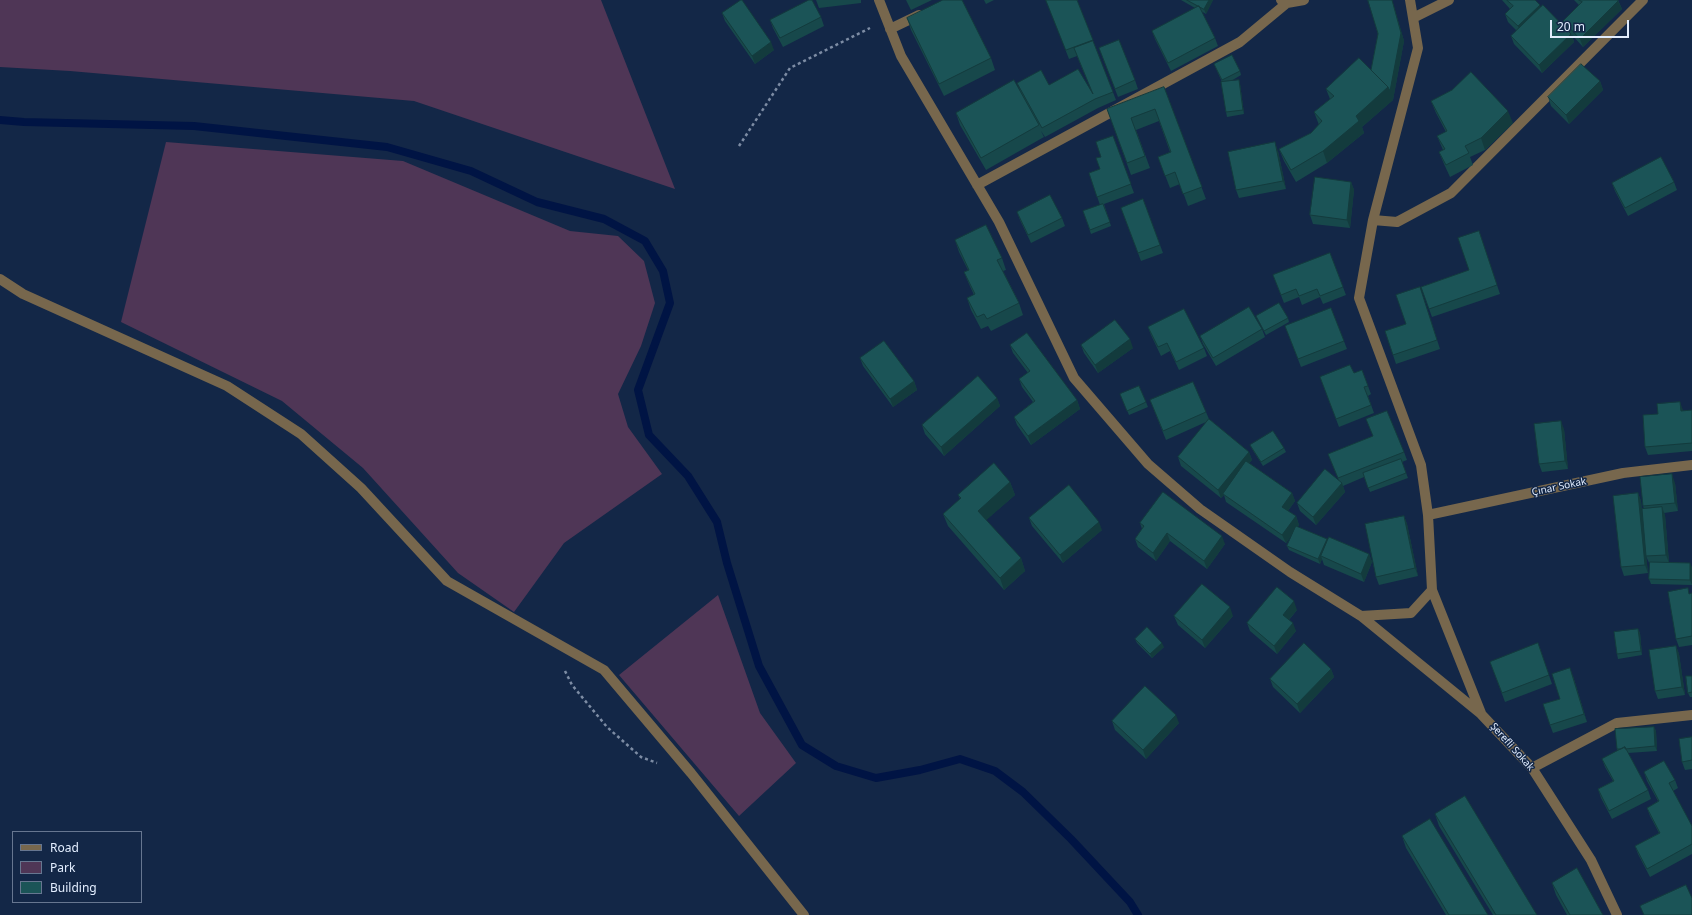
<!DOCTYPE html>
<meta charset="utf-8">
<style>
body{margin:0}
#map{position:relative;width:1692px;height:915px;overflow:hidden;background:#132747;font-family:"Noto Sans",sans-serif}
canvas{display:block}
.legend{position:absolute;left:12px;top:831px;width:130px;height:72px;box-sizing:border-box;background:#132747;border:1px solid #667690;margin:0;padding:5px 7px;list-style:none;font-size:12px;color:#e2edfe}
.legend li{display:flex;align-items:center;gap:8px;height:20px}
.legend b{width:20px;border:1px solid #667690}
.scale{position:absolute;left:1550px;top:20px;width:79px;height:18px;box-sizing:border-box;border:2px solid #e2edfe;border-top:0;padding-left:5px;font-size:12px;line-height:14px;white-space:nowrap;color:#e2edfe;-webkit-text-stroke:3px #132747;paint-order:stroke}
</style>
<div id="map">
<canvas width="1692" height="915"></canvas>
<ul class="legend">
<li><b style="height:5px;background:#77674d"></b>Road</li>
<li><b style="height:11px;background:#4f3656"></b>Park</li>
<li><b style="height:11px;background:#1b5457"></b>Building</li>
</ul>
<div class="scale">20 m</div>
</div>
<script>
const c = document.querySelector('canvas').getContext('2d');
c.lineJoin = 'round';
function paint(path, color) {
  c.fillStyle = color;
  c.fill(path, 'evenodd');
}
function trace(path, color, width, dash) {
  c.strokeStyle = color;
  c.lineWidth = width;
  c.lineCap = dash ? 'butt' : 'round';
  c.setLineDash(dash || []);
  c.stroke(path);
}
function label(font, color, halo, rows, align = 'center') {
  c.font = font + ' "Noto Sans",sans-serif';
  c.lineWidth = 3;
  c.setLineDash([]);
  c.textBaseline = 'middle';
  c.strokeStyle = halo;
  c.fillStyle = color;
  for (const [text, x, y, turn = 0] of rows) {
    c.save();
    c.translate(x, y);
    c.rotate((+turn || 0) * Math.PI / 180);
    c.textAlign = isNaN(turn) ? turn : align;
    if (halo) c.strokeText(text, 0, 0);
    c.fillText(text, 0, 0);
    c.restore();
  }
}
paint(new Path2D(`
 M0,0H601L675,189L414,101L70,71L0,67Z
 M166,142L403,161L570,231L618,236L644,261L655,303L641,346L618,394L628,427L662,474L564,543L514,612L458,573L363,468L282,401L121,322Z
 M718,595L760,713L796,763L739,816L619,675Z`), '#4f3656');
trace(new Path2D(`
 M0,120L24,122L194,126L387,147L471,171L537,202L604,219L645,241L663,271L670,303L638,390L649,435L688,476L717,522L727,563L759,666L802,745L836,766L876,778L920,770L960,759L995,771L1023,792L1071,839L1130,902L1138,915`), '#001444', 8);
trace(new Path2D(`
 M739,146L790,68L870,28
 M565,671L572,685L607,727L641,757L657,763`), '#7d8ca4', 2.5, [3, 3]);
trace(new Path2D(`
 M879,0L901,56L999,222L1074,378L1148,464L1200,509L1290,572L1361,616L1481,714L1532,768L1591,860L1617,915
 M1281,0L1287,3L1304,0
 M1413,18L1449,0
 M890,29L919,15
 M977,185L1240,42L1287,3
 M1373,220L1397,222L1451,193L1643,0
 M0,279L23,294L227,386L301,434L361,488L447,581L604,670L691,773L804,915
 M1428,515L1623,473L1692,465
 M1432,590L1481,713
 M1361,616L1411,613L1432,590L1428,515L1421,465L1359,298L1373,220L1418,48L1410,0
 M1532,768L1617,723L1692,715`), '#77674d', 10);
paint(new Path2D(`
 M816,0H861V3L819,8Z
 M906,0H932L911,10Z
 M984,0H994L986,4Z
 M1046,0H1077L1116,100L1098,108L1045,137L1041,131L1044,137L986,170L960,125L956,113L1020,90L1017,83L1049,85L1092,92L1077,56L1069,59Z
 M1181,0H1213L1206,14L1201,11L1215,38L1218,46L1171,71L1155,39L1152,31L1195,8Z
 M1369,0H1392L1404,41L1393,100L1362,127L1364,133L1327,163L1296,182L1284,161L1279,149L1311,133L1319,125L1314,112L1330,99L1326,89L1371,70L1378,34Z
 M1502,0H1535L1541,8L1565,28L1563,21L1579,5L1574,0H1618L1622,9L1583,47L1572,35L1574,42L1542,73L1514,44L1511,36L1517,31L1508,22L1505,14L1510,9Z
 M722,13L774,50L755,64L725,21Z
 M821,17L824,26L783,47L773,28L770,20Z
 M907,18L991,58L995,70L944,96L911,30Z
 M1102,56L1135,80L1138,89L1118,97Z
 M1214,64L1240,71L1241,75L1231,81L1240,84L1244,114L1227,117L1226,112L1222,82Z
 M1600,81L1603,90L1569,124L1551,106L1548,97Z
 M1164,87L1206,199L1188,206L1180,184L1170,188L1158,157L1170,152L1159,121L1136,130L1150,168L1131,175L1107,109Z
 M1431,101L1513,123L1485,150L1470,157L1473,165L1450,177L1444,164L1439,152L1443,150L1437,136L1446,132L1436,113Z
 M1113,136L1134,193L1104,204L1111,226L1091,234L1083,211L1100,205L1089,173L1100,169L1101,157Z
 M1278,151L1286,189L1239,198L1236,190Z
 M1351,182L1354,190L1350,228L1313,224L1310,215Z
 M1674,182L1677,190L1628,216L1615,191L1612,183Z
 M1143,199L1163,253L1141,261L1121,208Z
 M1017,212L1062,218L1065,226L1031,243L1020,220Z
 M1479,231L1500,294L1432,317L1421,287L1469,270Z
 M955,240L1002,258L1006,270L1003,271L1019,303L1023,315L991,331L988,326L981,329L971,310L967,298L974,295L969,284L964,272L968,270L959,252Z
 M1330,253L1346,295L1323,304L1320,297L1302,305L1299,297L1284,303L1273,275Z
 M1420,287L1440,349L1396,364L1385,331L1406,324Z
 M1331,308L1347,349L1301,367L1285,326Z
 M1256,316L1288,318L1289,322L1266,335L1258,320Z
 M1148,327L1204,348L1207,356L1179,370L1170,351L1161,356L1151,335Z
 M1262,329L1265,337L1216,366L1203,344L1200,336Z
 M1010,345L1077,400L1080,409L1031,445L1017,425L1014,417L1033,402L1022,387L1019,379L1028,373L1013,353Z
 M1081,345L1133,348L1098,373L1084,353Z
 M860,358L914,381L917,390L893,407L863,366Z
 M1362,370L1371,394L1368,396L1374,413L1339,427L1320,377L1354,373Z
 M1120,394L1146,402L1148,407L1129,415Z
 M997,398L1000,406L944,456L925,434L922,425Z
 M1150,400L1206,412L1209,419L1249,452L1252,460L1249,463L1292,493L1295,501L1288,511L1296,516L1299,525L1297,527L1327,539L1328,541L1369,554L1372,562L1364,582L1324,565L1322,559L1320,564L1289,550L1287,546L1293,533L1286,543L1226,502L1224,495L1221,498L1181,466L1178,457L1206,422L1166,440Z
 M1692,410V451L1648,455L1645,447L1658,414Z
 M1366,419L1404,452L1407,460L1402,462L1408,478L1370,492L1364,477L1343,486L1345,492L1316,525L1300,511L1297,503L1339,481L1328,454L1373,436Z
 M1564,429L1568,469L1542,472L1539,464Z
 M1250,445L1284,448L1286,452L1263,466L1252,449Z
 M1010,482L1015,495L986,520L1021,558L1025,571L1004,590L948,526L943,514L960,499L958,495Z
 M1675,483L1678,511L1664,513L1665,515L1669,562L1692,567V585L1651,584L1649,579L1650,565L1646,556L1648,573L1624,576L1621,567L1638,493L1641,501L1646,555L1644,509L1643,506Z
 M1404,516L1407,524L1418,576L1379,585L1376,577Z
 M1029,518L1102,530L1063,563L1032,526Z
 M1140,523L1225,544L1207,569L1170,541L1156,561L1138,547L1135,539L1142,529Z
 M1692,593V645L1679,647L1676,639L1690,594Z
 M1297,610L1289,620L1296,631L1277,654L1250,631L1247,623Z
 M1174,616H1233L1205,648L1178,625Z
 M1638,629L1640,633L1642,655L1618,659L1617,654Z
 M1135,639L1164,647L1152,658L1137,643Z
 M1538,643L1552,684L1505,702L1490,662Z
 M1676,646L1679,654L1685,695L1658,699L1655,691Z
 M1331,669L1334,677L1300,713L1273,687L1270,679Z
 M1573,676L1587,722L1553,733L1550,725L1560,699Z
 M1692,676V697H1690L1688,693Z
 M1112,721L1179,723L1146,759L1115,730Z
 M1654,727L1656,731L1657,751L1628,753L1648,790L1651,799L1612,819L1601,798L1598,789L1613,781L1605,767L1602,759L1617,751V749Z
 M1692,737V769L1685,770L1682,762Z
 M1644,772L1675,780L1678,788L1673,791L1692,826V854L1650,877L1638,854L1635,846L1659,833L1650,816L1647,808L1658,801L1647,781Z
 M1435,814L1537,915H1493L1439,826Z
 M1402,836L1488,915H1446L1406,848Z
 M1552,883L1603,915H1567L1556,895Z`), '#17484b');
paint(new Path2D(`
 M1209,0H1213L1206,14L1204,9Z
 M1392,0L1404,41L1393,100L1362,127L1364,133L1327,163L1323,151L1356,116L1388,87Z
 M1618,1L1622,9L1583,47L1580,39Z
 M1540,5L1543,13L1521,35L1518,26Z
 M1571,34L1574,42L1542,73L1539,65Z
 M771,42L774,50L755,64L752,56Z
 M1239,80L1240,84L1244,114L1243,110Z
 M1600,81L1603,90L1569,124L1566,115Z
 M1508,111L1513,123L1485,150L1481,138Z
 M1275,142L1278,151L1286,189L1283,181Z
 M1351,182L1354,190L1350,228L1347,220Z
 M1130,339L1133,348L1098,373L1095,365Z
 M914,381L917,390L893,407L890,399Z
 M997,398L1000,406L944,456L941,447Z
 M1077,400L1080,409L1031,445L1028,436Z
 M1680,402L1683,410L1684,419L1681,411Z
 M1561,421L1564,429L1568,469L1565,461Z
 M1249,452L1252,460L1224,494H1223L1224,495L1221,498L1218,490Z
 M1672,474L1675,483L1678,511L1675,503Z
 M1010,482L1015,495L983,523L978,511Z
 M1342,483L1345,492L1316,525L1313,517Z
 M1292,493L1295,501L1285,515L1282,507Z
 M1638,493L1641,501L1648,573L1645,565Z
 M1662,507L1665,515L1669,563L1666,555Z
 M1296,516L1299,525L1286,543L1282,535Z
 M1404,516L1407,524L1418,576L1415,568Z
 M1099,522L1102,530L1063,563L1060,555Z
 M1167,533L1170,541L1156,561L1153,553Z
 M1222,536L1225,544L1207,569L1204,561Z
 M1327,539L1328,543L1321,556L1322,559L1320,564L1318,559Z
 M1369,554L1372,562L1364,582L1361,574Z
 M1021,558L1025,571L1004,590L1000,578Z
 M1690,563L1692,567V585L1690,580Z
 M1294,601L1297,610L1286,623L1283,615Z
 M1230,607L1233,616L1205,648L1202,640Z
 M1293,623L1296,631L1277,654L1274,646Z
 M1638,629L1640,633L1642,655L1641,651Z
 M1162,643L1164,647L1152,658L1150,654Z
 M1676,646L1679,654L1685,695L1682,687Z
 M1570,668L1573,676L1587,722L1584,714Z
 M1331,669L1334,677L1300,713L1297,704Z
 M1176,715L1179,723L1146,759L1143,750Z
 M1654,727L1656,731L1657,751L1655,746Z`), '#133b3d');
const building = new Path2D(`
 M741,0H742L771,42L752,56L722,13Z
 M809,0H812L821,17L780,38L770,20Z
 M943,0H962L991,58L939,84L907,18Z
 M1046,0H1077L1093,40L1066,50Z
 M1187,0H1209L1204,9Z
 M1368,0H1392L1401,33L1390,91L1388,87L1371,70L1378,34Z
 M1507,0H1535L1540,5L1518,26L1505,14L1513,6Z
 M1579,0H1618V1L1580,39L1563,21L1582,2Z
 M1543,5L1571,34L1539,65L1511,36Z
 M1199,6L1215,38L1168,63L1152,31Z
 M1119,40L1135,80L1115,89L1099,48Z
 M1093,41L1113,92L1095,99L1042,128L1017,83L1041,70L1049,85L1078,69L1093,94L1074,48Z
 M1232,55L1240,71L1222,80L1214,64Z
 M1359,58L1388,87L1356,116L1359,121L1323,151L1291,170L1279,149L1311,133L1322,121L1314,112L1334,96L1326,89Z
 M1581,64L1600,81L1566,115L1548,97Z
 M1471,72L1508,111L1481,138L1465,146L1469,153L1446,165L1439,152L1445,149L1437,136L1447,131L1431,101L1452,90Z
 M1014,80L1039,125L981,158L956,113Z
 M1239,80L1243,110L1226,112L1221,82Z
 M1164,87L1202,187L1183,194L1175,172L1165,176L1158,157L1171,152L1155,109L1131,118L1145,156L1127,163L1107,109Z
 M1113,136L1131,184L1097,197L1089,173L1100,169L1096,158L1101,157L1096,142Z
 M1275,142L1283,181L1236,190L1228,152Z
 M1661,157L1674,182L1625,208L1612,183Z
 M1315,177L1351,182L1347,220L1310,215Z
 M1050,195L1062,218L1028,235L1017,212Z
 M1143,199L1160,245L1138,253L1121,208Z
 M1103,204L1110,222L1090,230L1083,211Z
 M986,225L1002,258L997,260L1019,303L987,319L984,314L977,317L967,298L975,294L964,272L969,270L955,240Z
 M1479,231L1497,285L1429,309L1421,287L1469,270L1458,238Z
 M1330,253L1343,287L1320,296L1317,289L1299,296L1296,289L1281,295L1273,275Z
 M1420,287L1437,340L1393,355L1385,331L1406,324L1396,295Z
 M1279,303L1288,318L1264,331L1256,316Z
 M1249,307L1262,329L1213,358L1200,336Z
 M1331,308L1344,341L1298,359L1285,326Z
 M1184,309L1204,348L1176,362L1167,343L1158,347L1148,327Z
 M1115,320L1130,339L1095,365L1081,345Z
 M1027,333L1077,400L1028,436L1014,417L1035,401L1019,379L1030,371L1010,345Z
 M884,341L914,381L890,399L860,358Z
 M1350,365L1354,373L1362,370L1368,386L1364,387L1371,405L1336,419L1320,377Z
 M978,376L997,398L941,447L922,425Z
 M1193,382L1206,412L1163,431L1150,400Z
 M1139,386L1146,402L1127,411L1120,394Z
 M1680,402L1681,411L1692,410V443L1645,447L1643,415L1658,414L1657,404Z
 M1387,411L1404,452L1338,478L1328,454L1373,436L1366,419Z
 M1209,419L1249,452L1218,490L1178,457Z
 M1561,421L1565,461L1539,464L1534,424Z
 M1273,431L1284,448L1261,462L1250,445Z
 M1401,459L1406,473L1368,488L1363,473Z
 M1246,461L1292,493L1282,507L1296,516L1282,535L1223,494Z
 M994,463L1010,482L978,511L1021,558L1000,578L943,514L961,498L958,495Z
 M1325,469L1342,483L1313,517L1297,503Z
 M1672,474L1675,503L1643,506L1640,477Z
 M1069,485L1099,522L1060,555L1029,518Z
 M1163,492L1222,536L1204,561L1167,533L1153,553L1135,539L1144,526L1140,523Z
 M1638,493L1645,565L1621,567L1613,496Z
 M1662,507L1666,555L1646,556L1642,509Z
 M1404,516L1415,568L1376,577L1365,524Z
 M1296,526L1327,539L1318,559L1287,546Z
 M1329,537L1369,554L1361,574L1321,556Z
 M1650,562L1690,563V580L1649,579Z
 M1202,584L1230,607L1202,640L1174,616Z
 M1277,587L1294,601L1283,615L1293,623L1274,646L1247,623Z
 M1688,588L1689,594L1692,593V636L1676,639L1668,592Z
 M1147,627L1162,643L1150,654L1135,639Z
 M1638,629L1641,651L1617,654L1614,632Z
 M1304,643L1331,669L1297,704L1270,679Z
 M1538,643L1549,675L1502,693L1490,662Z
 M1676,646L1682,687L1655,691L1649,650Z
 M1570,668L1584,714L1550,725L1543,704L1560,699L1552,674Z
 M1686,676H1692V692L1688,693Z
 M1145,686L1176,715L1143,750L1112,721Z
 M1654,727L1655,746L1625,749V747L1621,749H1617L1615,729Z
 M1692,737V760L1682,762L1679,739Z
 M1625,747L1648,790L1609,811L1598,789L1614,781L1602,759Z
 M1664,761L1675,780L1669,783L1692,826V844L1647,869L1635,846L1660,833L1647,808L1659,801L1644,772Z
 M1465,796L1537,915H1496L1435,814Z
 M1430,819L1488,915H1449L1402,836Z
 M1577,868L1603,915H1570L1552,883Z
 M1686,885L1692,898V915H1644L1640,906Z`);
paint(building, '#1b5457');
trace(building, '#133b3d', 1);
label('10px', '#e2edfe', '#132747', [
 ["Çınar Sokak",1559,487,-12],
 ["Şerefli Sokak",1512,747,48]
]);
</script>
